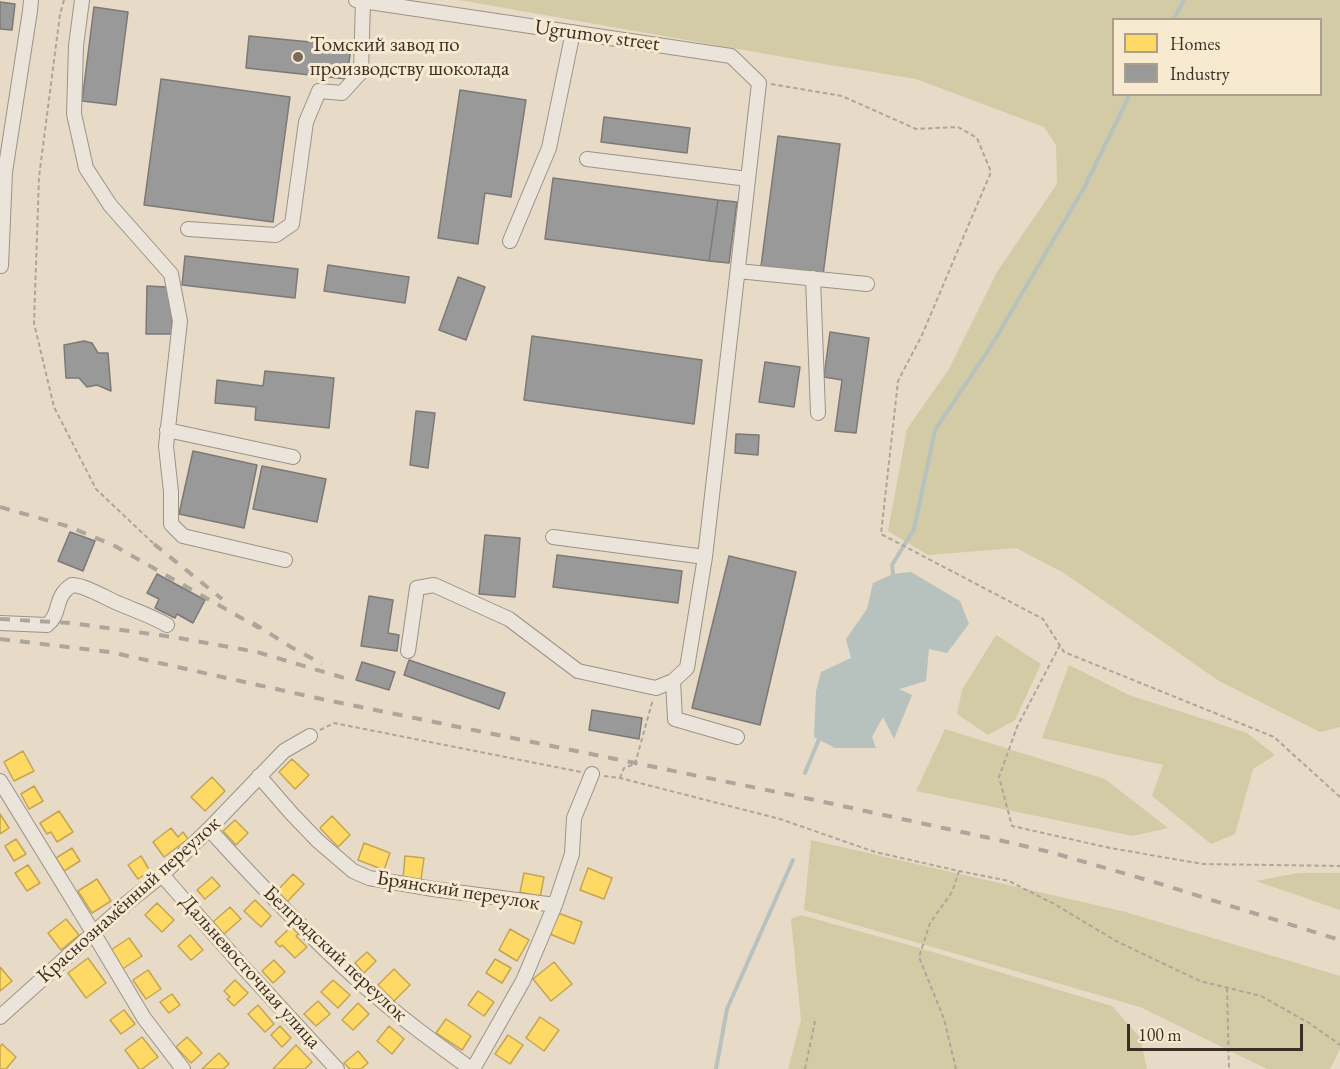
<!DOCTYPE html>
<meta charset="utf-8">
<style>
body{margin:0}
#map{position:relative;width:1340px;height:1069px;overflow:hidden;background:#e7dac6;font-family:"EB Garamond",serif}
canvas{display:block}
.legend{position:absolute;left:1112px;top:18px;width:210px;height:78px;box-sizing:border-box;background:#f8e9d1;border:2px solid #ac9f8c;margin:0;padding:8px 10px;list-style:none;font-size:18px;color:#392f25}
.legend li{display:flex;align-items:center;gap:12px;height:30px}
.legend b{width:30px;border:2px solid #ac9f8c}
.scale{position:absolute;left:1127px;top:1024px;width:176px;height:27px;box-sizing:border-box;border:3px solid #392f25;border-top:0;padding-left:8px;font-size:18px;line-height:21px;white-space:nowrap;color:#392f25;-webkit-text-stroke:4px #f8e9d1;paint-order:stroke}
</style>
<div id="map">
<canvas width="1340" height="1069"></canvas>
<ul class="legend">
<li><b style="height:16px;background:#ffd966"></b>Homes</li>
<li><b style="height:16px;background:#999"></b>Industry</li>
</ul>
<div class="scale">100 m</div>
</div>
<script>
const c = document.querySelector('canvas').getContext('2d');
c.lineJoin = 'round';
function paint(path, color) {
  c.fillStyle = color;
  c.fill(path, 'evenodd');
}
function trace(path, color, width, dash) {
  c.strokeStyle = color;
  c.lineWidth = width;
  c.lineCap = dash ? 'butt' : 'round';
  c.setLineDash(dash || []);
  c.stroke(path);
}
function label(font, color, halo, rows, align = 'center') {
  c.font = font + ' "EB Garamond",serif';
  c.lineWidth = 6;
  c.setLineDash([]);
  c.textBaseline = 'middle';
  c.strokeStyle = halo;
  c.fillStyle = color;
  for (const [text, x, y, turn = 0] of rows) {
    c.save();
    c.translate(x, y);
    c.rotate((+turn || 0) * Math.PI / 180);
    c.textAlign = isNaN(turn) ? turn : align;
    if (halo) c.strokeText(text, 0, 0);
    c.fillText(text, 0, 0);
    c.restore();
  }
}
paint(new Path2D(`
 M459,0H1340V727L1320,732L1219,681L1064,573L1016,548L928,555L888,531L907,429L949,369L997,272L1057,184L1056,145L1044,127L916,79L812,62ZM1114,20H1320V94H1114Z
 M996,635L1041,664L1015,720L988,735L957,714L962,690Z
 M1069,665L1129,695L1247,733L1275,755L1253,769L1235,834L1211,844L1152,796L1163,765L1042,738Z
 M945,729L1105,779L1168,828L1133,836L916,791Z
 M811,840L1122,911L1340,976V1049L1330,1069H1267L1140,1007L804,910Z
 M1298,873H1340V910L1256,881Z
 M801,915L923,949L1112,1006L1140,1038L1147,1069H788L801,1020L791,919Z`), '#d3cba5');
paint(new Path2D(`
 M911,572L960,601L969,624L947,653L929,649L926,681L899,689L912,695L894,739L883,717L872,737L876,748H835L814,737L816,691L821,672L851,658L846,639L867,609L873,583L893,574Z`), '#b7c2be');
const homes = new Path2D(`
 M23,751L34,771L14,781L4,762Z
 M292,759L309,775L295,789L279,772Z
 M212,777L225,791L205,811L191,797Z
 M34,786L43,801L29,809L21,794Z
 M59,811L73,832L57,842L51,832L47,834L40,823Z
 M0,814L9,828L0,834Z
 M332,816L350,835L338,847L320,828Z
 M235,820L248,833L236,845L223,831Z
 M171,828L178,837L183,832L188,839L164,857L153,842Z
 M16,839L26,854L14,861L5,846Z
 M364,843L390,853L384,870L358,860Z
 M72,848L80,861L64,871L56,858Z
 M141,856L150,871L138,879L128,865Z
 M405,856L424,858L421,880L403,878Z
 M28,865L40,883L27,891L15,873Z
 M588,868L612,878L604,899L580,890Z
 M524,873L544,877L540,897L520,892Z
 M293,874L304,884L287,902L276,892Z
 M212,877L220,886L205,899L197,890Z
 M97,879L111,901L92,913L78,891Z
 M255,900L271,916L261,927L244,911Z
 M157,903L174,920L162,932L145,915Z
 M230,907L241,919L224,934L213,922Z
 M558,913L582,922L574,944L550,934Z
 M66,919L79,935L61,950L48,933Z
 M292,926L299,933L296,936L307,947L295,958L282,945L280,947L275,942Z
 M510,929L529,940L517,961L499,950Z
 M190,935L203,950L191,960L178,946Z
 M129,938L142,956L121,970L108,952Z
 M367,952L376,961L364,973L355,963Z
 M88,958L106,983L86,998L68,973Z
 M495,959L511,968L502,983L486,973Z
 M274,960L285,972L273,983L262,971Z
 M554,962L572,984L551,1001L533,979Z
 M0,967L12,981L0,991Z
 M394,969L410,985L394,1001L378,985Z
 M148,970L161,989L146,999L133,980Z
 M235,980L248,993L234,1006L227,999L230,997L224,991Z
 M333,980L350,995L338,1008L321,992Z
 M478,991L494,1002L484,1016L468,1005Z
 M172,994L180,1005L169,1013L160,1002Z
 M318,1001L330,1014L316,1026L304,1014Z
 M358,1003L369,1014L353,1030L342,1020Z
 M258,1005L274,1024L265,1032L248,1014Z
 M124,1010L135,1024L121,1034L110,1020Z
 M540,1017L559,1030L544,1051L526,1038Z
 M446,1019L471,1036L462,1050L436,1033Z
 M280,1026L291,1038L282,1047L271,1035Z
 M389,1026L404,1039L392,1054L377,1041Z
 M508,1035L523,1045L510,1064L495,1054Z
 M142,1037L158,1057L142,1069H139L125,1050Z
 M187,1037L202,1053L191,1063L176,1047Z
 M2,1044L16,1057L6,1069H0V1047Z
 M296,1045L312,1062L305,1069H273Z
 M358,1051L368,1063L361,1069H350L344,1063Z
 M219,1053L229,1064L223,1069H202Z`);
paint(homes, '#ffd966');
trace(homes, '#c4a652', 1.5);
const industry = new Path2D(`
 M0,2L15,4L12,30L0,29Z
 M94,7L128,12L116,105L82,101Z
 M249,36L351,46L347,79L246,68Z
 M161,79L290,97L273,222L144,205Z
 M460,90L526,100L511,197L485,193L478,244L438,238Z
 M604,117L690,128L687,153L601,142Z
 M778,136L840,144L823,275L761,266Z
 M553,178L718,200L709,261L545,239Z
 M718,200L737,202L729,263L709,261Z
 M185,256L298,269L295,298L182,285Z
 M328,265L409,277L405,303L324,291Z
 M458,277L485,287L466,340L439,330Z
 M147,286L167,287L169,290V302H173L172,334H146Z
 M830,332L869,338L856,433L835,431L842,380L824,377Z
 M532,336L702,360L694,424L524,400Z
 M84,341L92,343L98,353H108L111,391L97,385L87,387L79,378H66L64,345Z
 M765,362L800,367L794,407L759,402Z
 M265,371L334,378L329,428L255,420L256,407L215,403L217,380L263,386Z
 M416,411L435,413L428,468L410,465Z
 M736,434L759,435L758,455L735,453Z
 M193,451L257,465L244,528L179,514Z
 M262,466L326,479L317,522L253,509Z
 M70,532L95,541L83,571L58,561Z
 M485,535L520,538L515,597L479,594Z
 M557,555L682,571L678,603L553,587Z
 M729,556L796,572L760,725L692,708Z
 M157,574L205,600L193,623L177,614L175,618L155,608L159,599L147,593Z
 M369,596L393,600L388,633L399,635L397,651L361,646Z
 M409,660L505,693L499,709L404,675Z
 M362,662L395,672L389,690L356,680Z
 M592,710L642,718L639,739L589,730Z`);
paint(industry, '#999');
trace(industry, '#7c7976', 1.5);
trace(new Path2D(`
 M1173,20L1184,0
 M893,574L892,565L914,529L935,430L993,343L1085,186L1130,94
 M805,773L819,739
 M716,1069L727,1009L793,860`), '#b7c2be', 4);
const minor = new Path2D(`
 M82,0L76,46L74,114L86,168L110,205L171,274L180,321L166,446L171,492V524L183,536L285,560
 M356,0L731,56L759,83L705,557L687,668L673,681L656,688L578,671L509,619L434,585L417,588L408,651
 M587,159L748,179
 M188,229L276,235L292,224L306,122L319,91L342,93L361,72L363,1
 M510,241L549,148L573,32
 M1,266L5,172L30,11L31,0
 M738,271L867,284
 M813,278L818,413
 M167,430L293,457
 M553,537L705,557
 M0,623L47,625C62,613 53,597 72,585C85,585 107,599 120,604C136,611 152,616 167,625
 M673,681L675,719L737,737
 M259,776L292,814L318,841L353,871L369,878L433,889L555,905
 M0,781L94,934L144,1018L183,1069
 M209,829C258,883 309,936 363,985C397,1015 434,1042 471,1069
 M162,875L243,967L337,1069
 M0,1017L127,903L162,875L209,829L284,751L310,736
 M473,1069L523,981L555,905L572,854L574,818L592,774`);
trace(minor, '#9c9387', 16);
trace(new Path2D(`
 M64,0L60,14L39,177L34,323L54,407L96,489L154,544
 M771,84L842,96L916,129L958,127L977,138L991,172L922,335L898,381L881,534L1043,619L1064,652L1274,737L1340,797
 M1060,645L1017,727L999,777L1012,826L1110,848L1203,864L1340,866
 M320,730L334,723L581,772
 M604,776L620,778L780,819L875,852L959,871L1009,881L1056,905L1116,941L1200,981L1261,996L1309,1023L1332,1039L1340,1045
 M620,778L624,768L635,764L653,699
 M1227,988L1229,1069
 M805,1069L815,1021
 M956,1069L944,1019L919,957L930,923L952,892L959,871`), '#aca69d', 2, [4.5, 3]);
trace(minor, '#eae4da', 14);
trace(new Path2D(`
 M0,507L67,526L113,545L259,628
 M154,544L222,599
 M0,619L71,623L173,637L257,652L351,680
 M253,623L291,647L322,664
 M0,639L110,652L312,697L801,797L994,839L1050,852L1154,882L1340,940`), '#aca69d', 4, [10, 10]);
for (const [x, y, r, color] of [
 [298,57,6,"#766b5d"]
]) {
  const dot = new Path2D();
  dot.arc(x, y, r, 0, 2 * Math.PI);
  c.fillStyle = color;
  c.fill(dot);
  trace(dot, '#f8e9d1', 2);
}
label('21px', '#392f25', '#f8e9d1', [
 ["Ugrumov street",597,36,8],
 ["Брянский переулок",458,891,9],
 ["Краснознамённый переулок",129,900,-42],
 ["Белградский переулок",335,954,43],
 ["Дальневосточная улица",250,972,48]
]);
label('21px', '#392f25', '#f8e9d1', [
 ["Томский завод по",310,45],
 ["производству шоколада",310,69]
], 'left');
</script>
